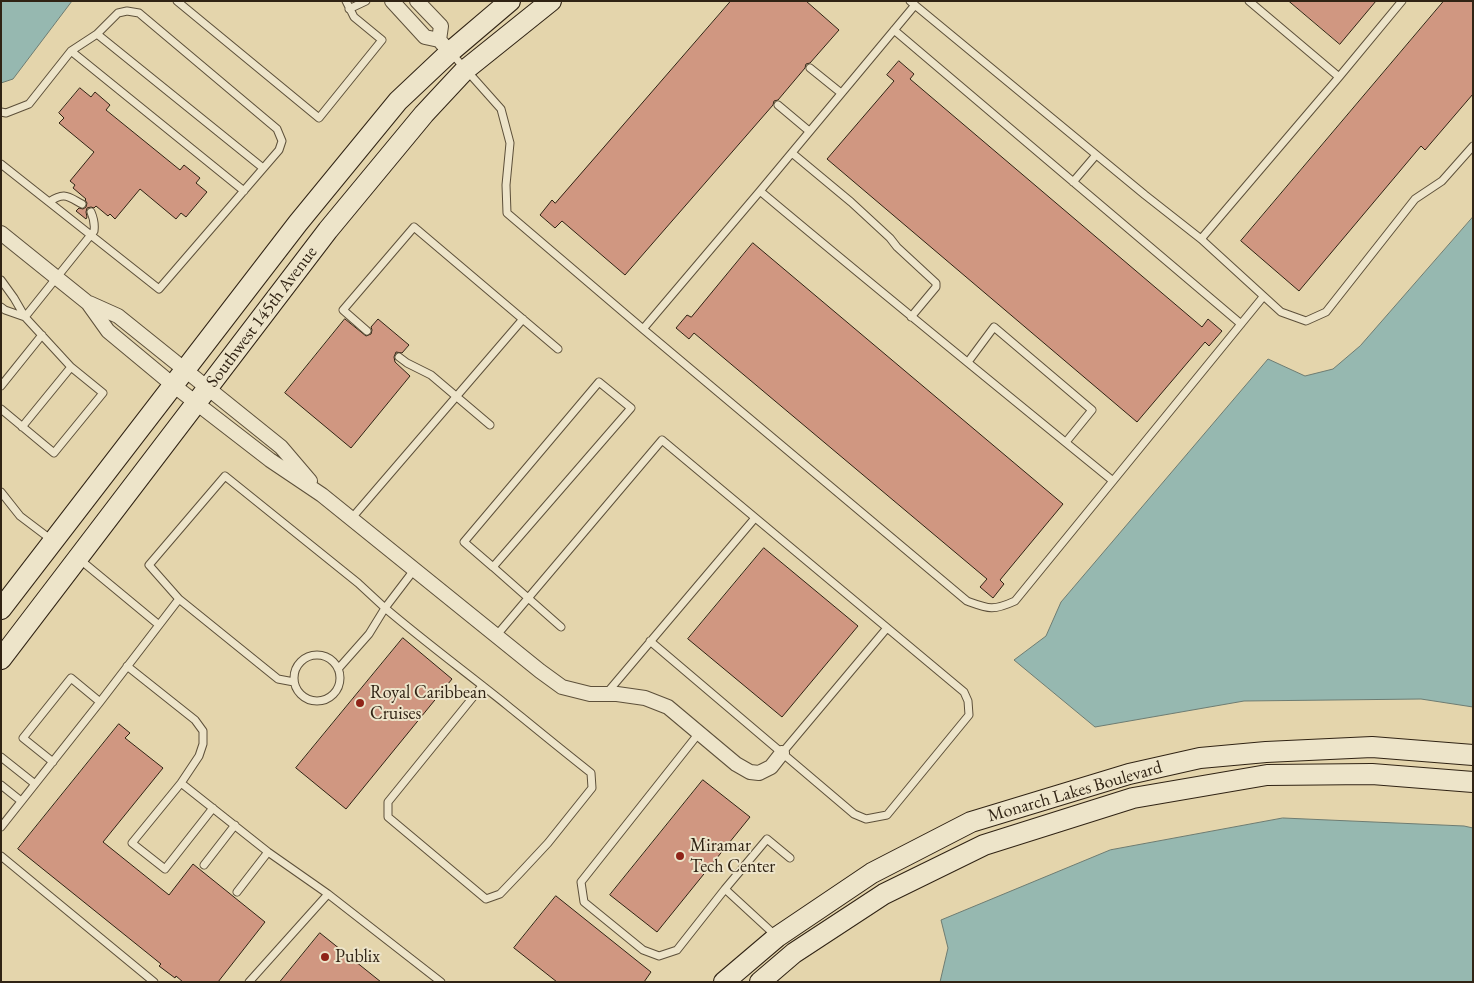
<!DOCTYPE html>
<style>
body{margin:0}
#map{position:relative;width:1474px;height:983px;overflow:hidden;background:#e4d5ac;font-family:"EB Garamond",serif}
canvas{display:block}
.frame{position:absolute;inset:0;border:2px solid #302314;pointer-events:none}
</style>
<div id="map">
<canvas width="1474" height="983"></canvas>
<div class="frame"></div>
</div>
<script>
const c = document.querySelector('canvas').getContext('2d');
c.lineJoin = 'round';
function paint(path, color) {
  c.fillStyle = color;
  c.fill(path, 'evenodd');
}
function trace(path, color, width, dash) {
  c.strokeStyle = color;
  c.lineWidth = width;
  c.lineCap = dash ? 'butt' : 'round';
  c.setLineDash(dash || []);
  c.stroke(path);
}
function label(font, color, halo, rows, align = 'center') {
  c.font = font + ' "EB Garamond",serif';
  c.lineWidth = 4;
  c.setLineDash([]);
  c.textBaseline = 'middle';
  c.strokeStyle = halo;
  c.fillStyle = color;
  for (const [text, x, y, turn = 0] of rows) {
    c.save();
    c.translate(x, y);
    c.rotate((+turn || 0) * Math.PI / 180);
    c.textAlign = isNaN(turn) ? turn : align;
    if (halo) c.strokeText(text, 0, 0);
    c.fillText(text, 0, 0);
    c.restore();
  }
}
const water = new Path2D(`
 M1,1H72L13,79L1,83Z
 M1473,217V707L1421,699L1244,701L1095,727L1014,660L1046,636L1061,602L1268,359L1305,376L1333,369L1360,346Z
 M1283,818L1464,826L1473,828V982H940L948,948L941,920L1110,850Z`);
paint(water, '#96b8b0');
trace(water, '#6d7c72', 1);
const building = new Path2D(`
 M731,1H806L839,30L810,63L806,64L805,68L778,100L774,101L773,105L625,275L562,221L555,228L540,215L552,200L555,203Z
 M1289,1H1376L1340,44Z
 M1444,1H1473V94L1425,150L1421,146L1299,291L1241,241Z
 M899,61L914,74L910,79L1202,327L1208,319L1222,331L1209,346L1205,342L1137,422L827,159L894,81L887,75Z
 M80,88L91,97L95,92L110,105L106,110L180,170L184,165L200,178L196,183L207,192L186,217L181,213L176,219L140,189L115,219L110,214L108,216L96,206L94,208L91,207L87,208L86,212L87,217L86,219L76,211L79,208L83,209L86,207L87,203L85,200L86,199L73,188L75,185L70,181L94,152L59,123L64,118L59,113Z
 M753,243L1063,504L1000,580L1004,584L993,598L980,587L987,579L694,333L689,339L676,328L687,315L691,317Z
 M345,319L366,336L371,334L372,330L371,327L378,319L409,345L402,353L396,352L394,357L395,362L410,376L351,448L285,393Z
 M764,548L858,626L782,717L688,639Z
 M403,638L452,679L346,809L296,768Z
 M119,724L130,733L125,738L163,768L103,842L169,895L193,864L265,922L218,982H183L176,976L175,978L159,966L161,964L18,849Z
 M703,780L750,817L657,932L610,895Z
 M556,896L651,972L644,982H557L514,948Z
 M320,933L381,982H280Z`);
paint(building, '#d09781');
trace(building, '#302314', 1);
const lane = new Path2D(`
 M177,1L319,118L382,40L354,17L346,1
 M910,1L1145,195L1201,239L1281,312L1306,321L1326,312L1415,199L1442,181L1473,146
 M1249,1L1339,77
 M349,9L366,1
 M894,30L1241,324
 M97,34L263,168
 M71,51L244,191
 M452,54L501,109L510,143L506,185L507,213L643,329L967,601C989,609 993,611 1015,601L1263,297
 M810,68L841,93
 M778,105L809,131
 M1,112L6,113L29,104L71,51L97,34L118,13L127,11L139,13L277,129L282,141L279,150L159,289L1,164
 M792,153L851,202L890,238L897,247L936,283V287L911,317
 M1073,182L1096,155
 M760,191C877,289 995,385 1113,481
 M49,202C64,192 67,196 82,204
 M1201,239L1339,77L1402,1
 M1,280L14,298L25,317L71,367L103,393L54,453L1,409
 M1,307L5,310L25,317
 M25,317L94,231C95,224 94,219 91,212
 M643,329L760,191L915,5
 M367,331L343,310L414,227L558,349
 M399,357L407,363L431,375L490,425
 M968,362L994,327L1092,410L1066,442
 M1,386L42,335
 M22,427L71,367
 M1,492L20,516L53,541
 M351,519L523,319
 M78,558L159,625
 M493,567L464,542L599,382L631,408L493,567L561,627
 M414,570L385,608C425,642 467,673 508,706C535,728 563,751 591,773L592,788L548,843L520,873L500,894L486,899L388,817V802L482,686
 M179,599L149,565L225,476L358,583L385,608L369,634L338,669
 M496,636L662,440L964,692L968,701L969,715L887,815L866,819L854,814L650,641
 M294 678a23 23 0 1 1 46 0a23 23 0 1 1-46 0Z
 M127,666L195,720L203,731V744L199,756L181,783L132,843L165,869L213,808
 M606,694L755,518
 M699,733L581,882L584,902L643,950L659,956L677,950L725,889L775,935
 M782,753L887,628
 M1,757L35,784
 M53,762L23,738L71,678L100,702
 M181,783L268,852L328,894L249,982
 M1,785L21,801
 M1,827L100,702L179,599L278,679L294,682
 M1,856L154,982
 M204,865L235,825
 M725,889L767,839L790,858
 M237,892L268,852
 M328,894L441,982`);
const street = new Path2D(`
 M392,1L425,37L439,40L450,52
 M417,1L441,26L439,40
 M1,233L88,303L108,331L173,385L270,460L322,495L540,671L562,687L590,694H617L645,698L668,707L736,764L750,772L759,773L771,767L782,753
 M89,303L118,316L281,447L310,481`);
const secondary = new Path2D(`
 M1,609L298,223L398,101L450,52L510,1
 M1,659L328,230L424,114L465,70L551,1
 M724,982L777,937L872,873L971,822L1129,774L1200,758L1266,752L1372,747L1473,755
 M760,982L794,953L884,894L984,845L1133,798L1267,775L1372,774L1473,782`);
trace(lane, '#5d503a', 9);
trace(street, '#5d503a', 16);
trace(secondary, '#302314', 22);
trace(lane, '#ede4c9', 7);
trace(street, '#ede4c9', 14);
trace(secondary, '#ede4c9', 20);
for (const [x, y, r, color] of [
 [360,703,5,"#8f2418"],
 [680,856,5,"#8f2418"],
 [325,957,5,"#8f2418"]
]) {
  const dot = new Path2D();
  dot.arc(x, y, r, 0, 2 * Math.PI);
  c.fillStyle = color;
  c.fill(dot);
  trace(dot, '#ede4c9', 2);
}
label('18px', '#302314', '#ede4c9', [
 ["Southwest 145th Avenue",262,317,-53],
 ["Monarch Lakes Boulevard",1075,792,-16]
]);
label('18px', '#302314', '#ede4c9', [
 ["Royal Caribbean",370,693],
 ["Cruises",370,714],
 ["Miramar",690,846],
 ["Tech Center",690,867],
 ["Publix",335,957]
], 'left');
</script>
